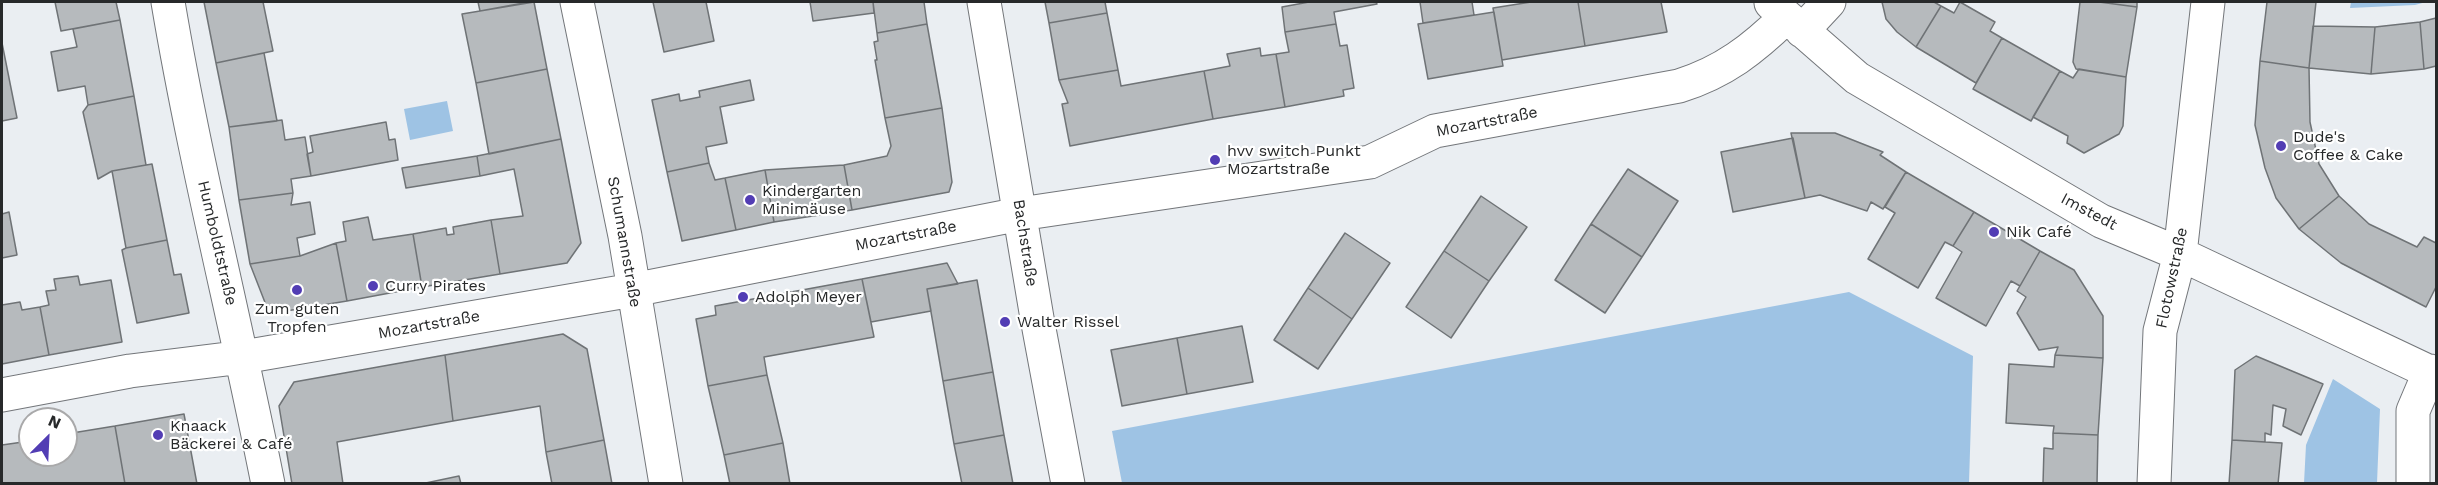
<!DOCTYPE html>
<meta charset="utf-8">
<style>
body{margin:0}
#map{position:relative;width:2438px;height:485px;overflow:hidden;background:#eaeef2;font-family:"Work Sans",sans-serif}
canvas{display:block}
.frame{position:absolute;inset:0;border:3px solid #27292a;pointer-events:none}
.north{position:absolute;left:18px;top:407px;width:60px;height:60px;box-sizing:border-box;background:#fff;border:2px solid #a9a9aa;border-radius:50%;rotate:24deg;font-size:16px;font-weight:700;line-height:24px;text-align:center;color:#27292a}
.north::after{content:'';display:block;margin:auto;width:21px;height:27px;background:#523db4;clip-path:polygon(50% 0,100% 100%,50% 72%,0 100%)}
</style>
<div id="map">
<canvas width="2438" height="485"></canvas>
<div class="frame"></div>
<div class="north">N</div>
</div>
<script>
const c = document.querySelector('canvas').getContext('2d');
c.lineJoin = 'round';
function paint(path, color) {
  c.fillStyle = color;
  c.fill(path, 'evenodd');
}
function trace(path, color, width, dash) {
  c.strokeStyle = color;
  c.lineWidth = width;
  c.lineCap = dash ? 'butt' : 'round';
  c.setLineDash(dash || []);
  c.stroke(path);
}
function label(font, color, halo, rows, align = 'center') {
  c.font = font + ' "Work Sans",sans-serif';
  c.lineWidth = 4.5;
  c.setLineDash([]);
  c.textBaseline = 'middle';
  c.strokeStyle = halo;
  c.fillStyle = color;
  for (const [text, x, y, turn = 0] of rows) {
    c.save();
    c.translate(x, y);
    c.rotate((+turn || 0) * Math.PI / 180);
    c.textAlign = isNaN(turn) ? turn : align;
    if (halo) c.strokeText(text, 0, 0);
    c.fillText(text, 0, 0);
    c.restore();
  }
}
paint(new Path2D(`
 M2351,2H2426L2415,5L2350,8Z
 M447,101L453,131L410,140L404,109Z
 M1849,292L1973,356L1969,483H1122L1112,431Z
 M2333,379L2380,409L2377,483H2304L2306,445Z`), '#9ec3e4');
const building = new Path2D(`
 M55,2H116L120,20L61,31Z
 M204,2H263L273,51L216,63Z
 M478,2H529L480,11Z
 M534,2L547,69L476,83L462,14Z
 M653,2H706L714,41L664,52Z
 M810,2H873L874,13L813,21Z
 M873,2H924L927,24L877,33Z
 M1045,2H1105L1107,13L1049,23Z
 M1309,2H1376L1377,4L1334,12L1336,24L1285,32L1282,7Z
 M1420,2H1472L1474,15L1423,23Z
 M1531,2H1578L1585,46L1502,60L1493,8Z
 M1578,2H1661L1667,32L1585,46Z
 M1882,2H1934L1941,6L1916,47L1897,32L1886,19Z
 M1960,2L1995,22L1990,31L2002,38L1976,83L1916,47L1941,6L1954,13Z
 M2080,2H2099L2137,7L2126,77L2076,69L2073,62Z
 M2099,2H2137V7Z
 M2267,2H2316L2309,68L2260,61Z
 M1494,12L1503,66L1428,79L1418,24Z
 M1107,13L1118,70L1059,80L1049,23Z
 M2436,18V66L2424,69L2420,22Z
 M120,20L134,96L88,105L85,86L58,91L51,52L77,47L73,29Z
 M2420,22L2424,69L2371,74L2375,27Z
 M927,24L942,108L885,118L875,60H877L874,42L878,41L877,33Z
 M1336,24L1340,46L1347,45L1354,88L1343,90L1344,96L1285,107L1276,54L1289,52L1285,32Z
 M2313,26L2375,27L2371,74L2309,68Z
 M2002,38L2060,71L2031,121L1973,89Z
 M2,43L17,118L2,121Z
 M1260,48L1261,56L1276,54L1285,107L1213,119L1204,71L1230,66L1227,54Z
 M264,53L277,121L229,127L216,63Z
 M2260,61L2309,68L2310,122L2319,164L2339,196L2299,229L2276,198L2265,168L2255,125Z
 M547,69L561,139L489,154L476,83Z
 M2079,69L2126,77L2123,126L2119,134L2084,153L2067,143L2068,136L2033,117L2060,71L2073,78Z
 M1118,70L1121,86L1204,71L1213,119L1070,146L1062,104L1068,103L1059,80Z
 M750,80L754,100L720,107L727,143L706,147L709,163L667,172L652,100L679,94L680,101L700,97L699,91Z
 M134,96L146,165L112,171L98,179L83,112L88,105Z
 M942,108L952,182L949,192L852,210L844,165L887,156L891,146L885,118Z
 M282,120L285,140L305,137L311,176L291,179L293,193L239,200L229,127Z
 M386,122L389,140L395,139L398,160L311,176L307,154L313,152L310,136Z
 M1791,133H1835L1883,152L1880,155L1906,172L1883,209L1871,202L1867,211L1820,195L1805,198Z
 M1793,138L1805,198L1733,212L1721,152Z
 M561,139L581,243L567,263L500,274L491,220L523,216L514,169L480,176L477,156Z
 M477,156L480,176L406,188L402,168Z
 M709,163L715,180L725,178L736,230L682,241L667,172Z
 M152,164L167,240L126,248L112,171Z
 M844,165L852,210L774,222L765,170Z
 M1628,169L1678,201L1642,257L1591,224Z
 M765,170L774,222L736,230L725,178Z
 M1906,172L1974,212L1953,246L1945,242L1918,288L1868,259L1895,213L1885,207Z
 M293,193L291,205L310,202L315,234L297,238L300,256L250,264L239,200Z
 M1481,196L1527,227L1489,281L1444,251Z
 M2339,196L2369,224L2417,247L2424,237L2436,243V287L2426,307L2341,263L2299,229Z
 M9,212L17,255L2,258V214Z
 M1974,212L2040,251L2020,286L2011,281L1986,326L1936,298L1962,252L1953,246Z
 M368,217L373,240L413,234L422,287L347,301L336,243L346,241L343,222Z
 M491,220L500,274L422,287L413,234L446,228L447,235L454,234L453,227Z
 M1591,224L1642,257L1605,313L1555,280Z
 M1345,233L1390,263L1352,319L1308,288Z
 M167,240L174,275L181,274L189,313L137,323L122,250L126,248Z
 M336,243L347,301L286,311L266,305L250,264L300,256Z
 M1444,251L1489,281L1451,338L1406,307Z
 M2040,251L2074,270L2103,316V358L2055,355L2058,347L2039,350L2017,313L2026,297L2017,291Z
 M947,263L958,284L927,289L931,311L871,322L862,279Z
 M78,276L80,285L111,280L122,342L49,355L40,307L49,305L46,291L56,290L54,279Z
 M862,279L874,337L764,357L767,375L708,386L696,319L716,315L715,306Z
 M977,280L993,372L943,381L927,289Z
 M1308,288L1352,319L1318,369L1274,340Z
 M20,302L22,310L40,307L49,355L2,364V305Z
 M1242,326L1253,382L1187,394L1177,338Z
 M563,334L587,349L604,440L546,452L540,406L453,421L445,355Z
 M1177,338L1187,394L1122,406L1111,350Z
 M445,355L453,421L337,442L343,484H292L279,406L294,382Z
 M2055,355L2103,358L2098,435L2053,433L2054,426L2006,423L2009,364L2054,367Z
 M2256,356L2323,384L2301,435L2283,426L2286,409L2273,405L2271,435L2265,433V442L2232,440L2235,370Z
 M993,372L1004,435L954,444L943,381Z
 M767,375L783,443L724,455L708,386Z
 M184,414L197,484H125L115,426Z
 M115,426L125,484H2V445L30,441V455H66V434Z
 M2053,433L2098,435L2097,484H2043L2044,448L2053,449Z
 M1004,435L1013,484H962L954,444Z
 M604,440L612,484H552L546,452Z
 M2232,440L2282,443L2278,484H2229Z
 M783,443L790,484H730L724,455Z
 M459,476L461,484H421Z`);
paint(building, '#b6babd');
trace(building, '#6f7376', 1.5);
const minor = new Path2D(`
 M168,2C195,163 236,322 268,484
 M577,2L625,236L666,484
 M984,2L1037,318L1068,484
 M1771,3L1857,78L2101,221L2180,254L2436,375
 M1802,31L1829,2
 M2,395L130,371L243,357L633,290L1020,214L1370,162L1435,131L1679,86C1724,72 1753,49 1786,17
 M2154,484L2160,331L2180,254L2208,2
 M2413,484V411L2430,371`);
trace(minor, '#73767a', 35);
trace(minor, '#fff', 33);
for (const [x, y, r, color] of [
 [2281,146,6,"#523db4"],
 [1215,160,6,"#523db4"],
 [750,200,6,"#523db4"],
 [1994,232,6,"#523db4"],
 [373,286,6,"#523db4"],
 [297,290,6,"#523db4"],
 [743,297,6,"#523db4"],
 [1005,322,6,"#523db4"],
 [158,435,6,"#523db4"]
]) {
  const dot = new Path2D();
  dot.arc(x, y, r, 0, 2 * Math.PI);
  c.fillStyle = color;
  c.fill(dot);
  trace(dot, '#fff', 2);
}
label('16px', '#27292a', '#fff', [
 ["Mozartstraße",1487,122,-11],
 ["Imstedt",2089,212,28],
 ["Mozartstraße",906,236,-11],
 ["Schumannstraße",624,242,80],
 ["Humboldtstraße",217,243,77],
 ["Bachstraße",1025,243,81],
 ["Flotowstraße",2172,278,-78],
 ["Mozartstraße",429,325,-10]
]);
label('16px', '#27292a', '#fff', [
 ["Dude's",2293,137],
 ["Coffee & Cake",2293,155],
 ["hvv switch Punkt",1227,151],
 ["Mozartstraße",1227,169],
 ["Kindergarten",762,191],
 ["Minimäuse",762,209],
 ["Nik Café",2006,232],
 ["Curry Pirates",385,286],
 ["Adolph Meyer",755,297],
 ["Zum guten",297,309,"center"],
 ["Tropfen",297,327,"center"],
 ["Walter Rissel",1017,322],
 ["Knaack",170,426],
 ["Bäckerei & Café",170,444]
], 'left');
</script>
